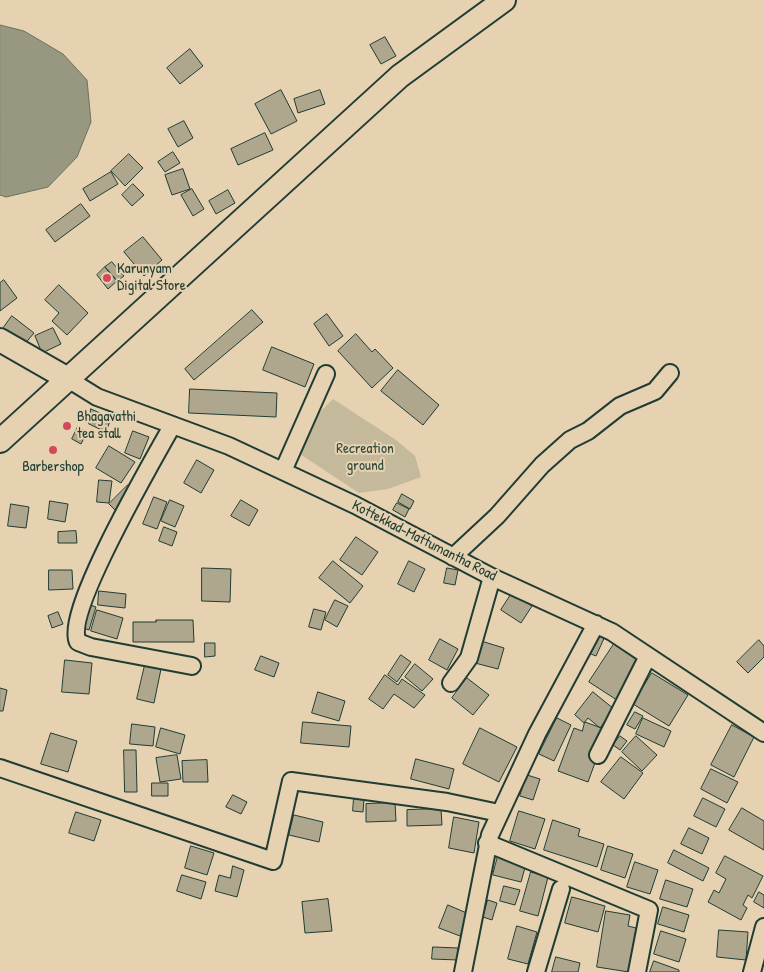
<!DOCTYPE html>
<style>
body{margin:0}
canvas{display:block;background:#e6d1b0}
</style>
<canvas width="764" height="972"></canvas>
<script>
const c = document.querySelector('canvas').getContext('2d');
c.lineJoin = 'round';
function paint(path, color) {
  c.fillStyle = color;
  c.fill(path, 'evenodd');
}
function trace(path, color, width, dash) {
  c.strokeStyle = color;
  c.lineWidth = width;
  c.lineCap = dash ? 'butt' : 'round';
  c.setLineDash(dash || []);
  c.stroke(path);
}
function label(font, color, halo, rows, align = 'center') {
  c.font = font + ' "Patrick Hand",sans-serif';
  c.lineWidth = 4;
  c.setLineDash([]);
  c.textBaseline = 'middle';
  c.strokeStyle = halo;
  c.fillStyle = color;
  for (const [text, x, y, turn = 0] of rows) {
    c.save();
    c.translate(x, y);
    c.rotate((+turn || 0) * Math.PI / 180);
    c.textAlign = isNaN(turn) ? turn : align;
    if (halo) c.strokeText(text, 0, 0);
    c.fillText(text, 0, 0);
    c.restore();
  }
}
paint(new Path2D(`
 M333,399L396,440L415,456L421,477L388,489L359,493L300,454L316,416Z`), '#c5b99b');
const water = new Path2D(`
 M0,25L24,31L63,54L87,80L91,122L77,157L48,187L6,197L0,195Z`);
paint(water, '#98977f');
trace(water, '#687361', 1);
const building = new Path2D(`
 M385,37L396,56L381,64L370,45Z
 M190,49L203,66L180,84L167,68Z
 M281,90L297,121L271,134L255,104Z
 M320,90L325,104L298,113L294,99Z
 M184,121L193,138L178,147L168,129Z
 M265,133L273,150L238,165L231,149Z
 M173,152L180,163L165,172L158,162Z
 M129,154L143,168L125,186L111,171Z
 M183,169L190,189L172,195L165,175Z
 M111,172L118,184L90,201L83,189Z
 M133,184L144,195L132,206L122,195Z
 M192,189L204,209L193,216L181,195Z
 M228,190L235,203L216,214L209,201Z
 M81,204L90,216L55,242L46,230Z
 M143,237L162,260L144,276L124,252Z
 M112,262L124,276L117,281L105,267Z
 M105,267L117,281L108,289L97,275Z
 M4,280L17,298L0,311V283Z
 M59,285L88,313L67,335L52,321L59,313L45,300Z
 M252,310L263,322L194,380L185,369Z
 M327,314L343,336L329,346L314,324Z
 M12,316L34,333L23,346L2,330Z
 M53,328L61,344L42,353L35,336Z
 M356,334L372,352L375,349L393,368L372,388L338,351Z
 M272,347L314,364L305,387L263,370Z
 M398,370L439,405L423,425L381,391Z
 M190,389L277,393L276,417L189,413Z
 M91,409L111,418L106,432L89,424Z
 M78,427L87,432L81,444L72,439Z
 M133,431L149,437L140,459L125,453Z
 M109,446L135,462L121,483L96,468Z
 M197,460L214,470L201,493L184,483Z
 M99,480L112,481L109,503L97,502Z
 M128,485L136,494L117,512L109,504Z
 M402,494L414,501L410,509L398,502Z
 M154,497L167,502L157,529L143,524Z
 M170,500L184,506L175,527L161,521Z
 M241,500L258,510L249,526L231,516Z
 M50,501L68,504L65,522L48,519Z
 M397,503L409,509L405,517L393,510Z
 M11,504L29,507L26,528L8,526Z
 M164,527L177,532L172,546L159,541Z
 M76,531L77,543H58V532Z
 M356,537L378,552L362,575L340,560Z
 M333,561L363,586L350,603L319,578Z
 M409,561L425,569L414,592L398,584Z
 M202,568L231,569L230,602L202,601Z
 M447,568L458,570L455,585L444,583Z
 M49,570H72L73,589L49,590Z
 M99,591L126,594L125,608L98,605Z
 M512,593L532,606L521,623L501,610Z
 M335,600L348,606L337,627L325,620Z
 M85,603L96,607L89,630L78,626Z
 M314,609L326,612L321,630L309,627Z
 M97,610L123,618L117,639L91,631Z
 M58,612L63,624L52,628L48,616Z
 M156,620H193L194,642H133V622H156Z
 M597,629L606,634L596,656L586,652Z
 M440,639L458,649L447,670L429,660Z
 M759,640L764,646V657L748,673L737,662Z
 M481,641L504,648L498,669L475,663Z
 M205,643H215V656L205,657Z
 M614,644L644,665L620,702L589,682Z
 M401,655L411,662L397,682L388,675Z
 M261,656L279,663L274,677L255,670Z
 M65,660L92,663L89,694L62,692Z
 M415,664L433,679L422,691L405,677Z
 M145,665L161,669L154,703L137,699Z
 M652,673L688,695L669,726L633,704Z
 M385,675L398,685L402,679L425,695L414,708L394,694L383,709L369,699Z
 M467,678L489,695L473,715L452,698Z
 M0,688L7,690L3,711H0Z
 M318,692L345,701L339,721L312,713Z
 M593,692L614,709L600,728L588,718L584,723L575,715Z
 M635,712L643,716L635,729L627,725Z
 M557,718L571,725L554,761L539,754Z
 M643,718L671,731L664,747L636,734Z
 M303,722L351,726L349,747L301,743Z
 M585,722L607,730L588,782L558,771L574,728L582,731Z
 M132,724L155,727L153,746L130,744Z
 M732,725L754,737L734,777L711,765Z
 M161,728L185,735L180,754L156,747Z
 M480,728L517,747L499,782L463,764Z
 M51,733L77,741L68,772L41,764Z
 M620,736L627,741L620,750L613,745Z
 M636,736L657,755L642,771L622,752Z
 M124,750H136L137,792H125Z
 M177,755L181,779L160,782L156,758Z
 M621,757L643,773L624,799L601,782Z
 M416,759L454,769L449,789L411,779Z
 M207,760L208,782H183L182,761Z
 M711,769L738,782L727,803L701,789Z
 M527,775L540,779L533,800L520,796Z
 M152,783H168V796H152Z
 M233,795L247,802L241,814L226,807Z
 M354,798L364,799L363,812L353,811Z
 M703,798L725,809L716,827L694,816Z
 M395,803L396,821L366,822V804Z
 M742,808L764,821V850L729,830Z
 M441,809L442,825L407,826V810Z
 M519,811L545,819L535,849L510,841Z
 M76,812L101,820L94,841L69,833Z
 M294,815L323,822L319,842L289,835Z
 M454,817L479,822L474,853L449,848Z
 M553,820L580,829L578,836L604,844L597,867L544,850Z
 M689,828L709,838L702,854L681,844Z
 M191,846L214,853L207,875L185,868Z
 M608,846L633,854L625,878L601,870Z
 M674,850L709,868L703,881L668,863Z
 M498,856L526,864L521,882L493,875Z
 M725,856L763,876L752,898L748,895L743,905L747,908L741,920L708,902L714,890L719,893L726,879L716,873Z
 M635,862L658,870L650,894L627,887Z
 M233,866L244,870L237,897L215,891L219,875L230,878Z
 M531,872L548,877L538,916L520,911Z
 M182,875L206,882L201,899L177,891Z
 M666,880L693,889L687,907L660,899Z
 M504,886L520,890L515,905L500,901Z
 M759,892L764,895V908L754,902Z
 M572,897L605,906L598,932L565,923Z
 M328,899L332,931L305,933L302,902Z
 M488,900L497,903L492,920L483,917Z
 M448,905L469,914L460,936L439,928Z
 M663,907L689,915L684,932L658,924Z
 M606,911L630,915L628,926L636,928L629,972L597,967Z
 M517,926L537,932L528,964L508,959Z
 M719,930L748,932L746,960L717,957Z
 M661,931L686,939L679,962L654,954Z
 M433,947L458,948V960L432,959Z
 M556,957L580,963L578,972H552Z
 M654,961L679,970V972H650Z`);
paint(building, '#afa78d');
trace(building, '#1f3d34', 1);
const street = new Path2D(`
 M68,379L97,397L229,446L355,505L492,577L612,632L764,733
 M172,426C154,459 63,613 78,642L91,647L192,666
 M283,471L326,374
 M453,557L497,516L542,465L570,440L588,431L620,406L655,391L670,373
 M451,683L469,658L492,577
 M598,755L648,656
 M0,768L273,861L291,781L447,802L499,813
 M487,843L649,910L637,972
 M463,972L490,835L537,734L596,624
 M536,972L561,889
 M752,972L764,927`);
const secondary = new Path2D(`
 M0,340L68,379
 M0,441L400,76L504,0`);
trace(street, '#1f3d34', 20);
trace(secondary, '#1f3d34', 26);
trace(street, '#e6d1b0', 16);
trace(secondary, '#e6d1b0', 22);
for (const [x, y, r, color] of [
 [107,278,5,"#d1495b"],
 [67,426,5,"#d1495b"],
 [53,450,5,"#d1495b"]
]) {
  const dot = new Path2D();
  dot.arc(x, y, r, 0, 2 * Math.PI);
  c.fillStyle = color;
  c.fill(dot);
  trace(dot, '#e6d1b0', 2);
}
label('15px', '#1f3d34', '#e6d1b0', [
 ["Karunyam",117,269],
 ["Digital Store",117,286],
 ["Bhagavathi",77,417],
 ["tea stall",77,434],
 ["Barbershop",53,467,"center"]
], 'left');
label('15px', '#30493e', '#e6d1b0', [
 ["Recreation",365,449],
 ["ground",365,466]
]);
label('15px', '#1f3d34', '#e6d1b0', [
 ["Kottekkad-Mattumantha Road",424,541,27]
]);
</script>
